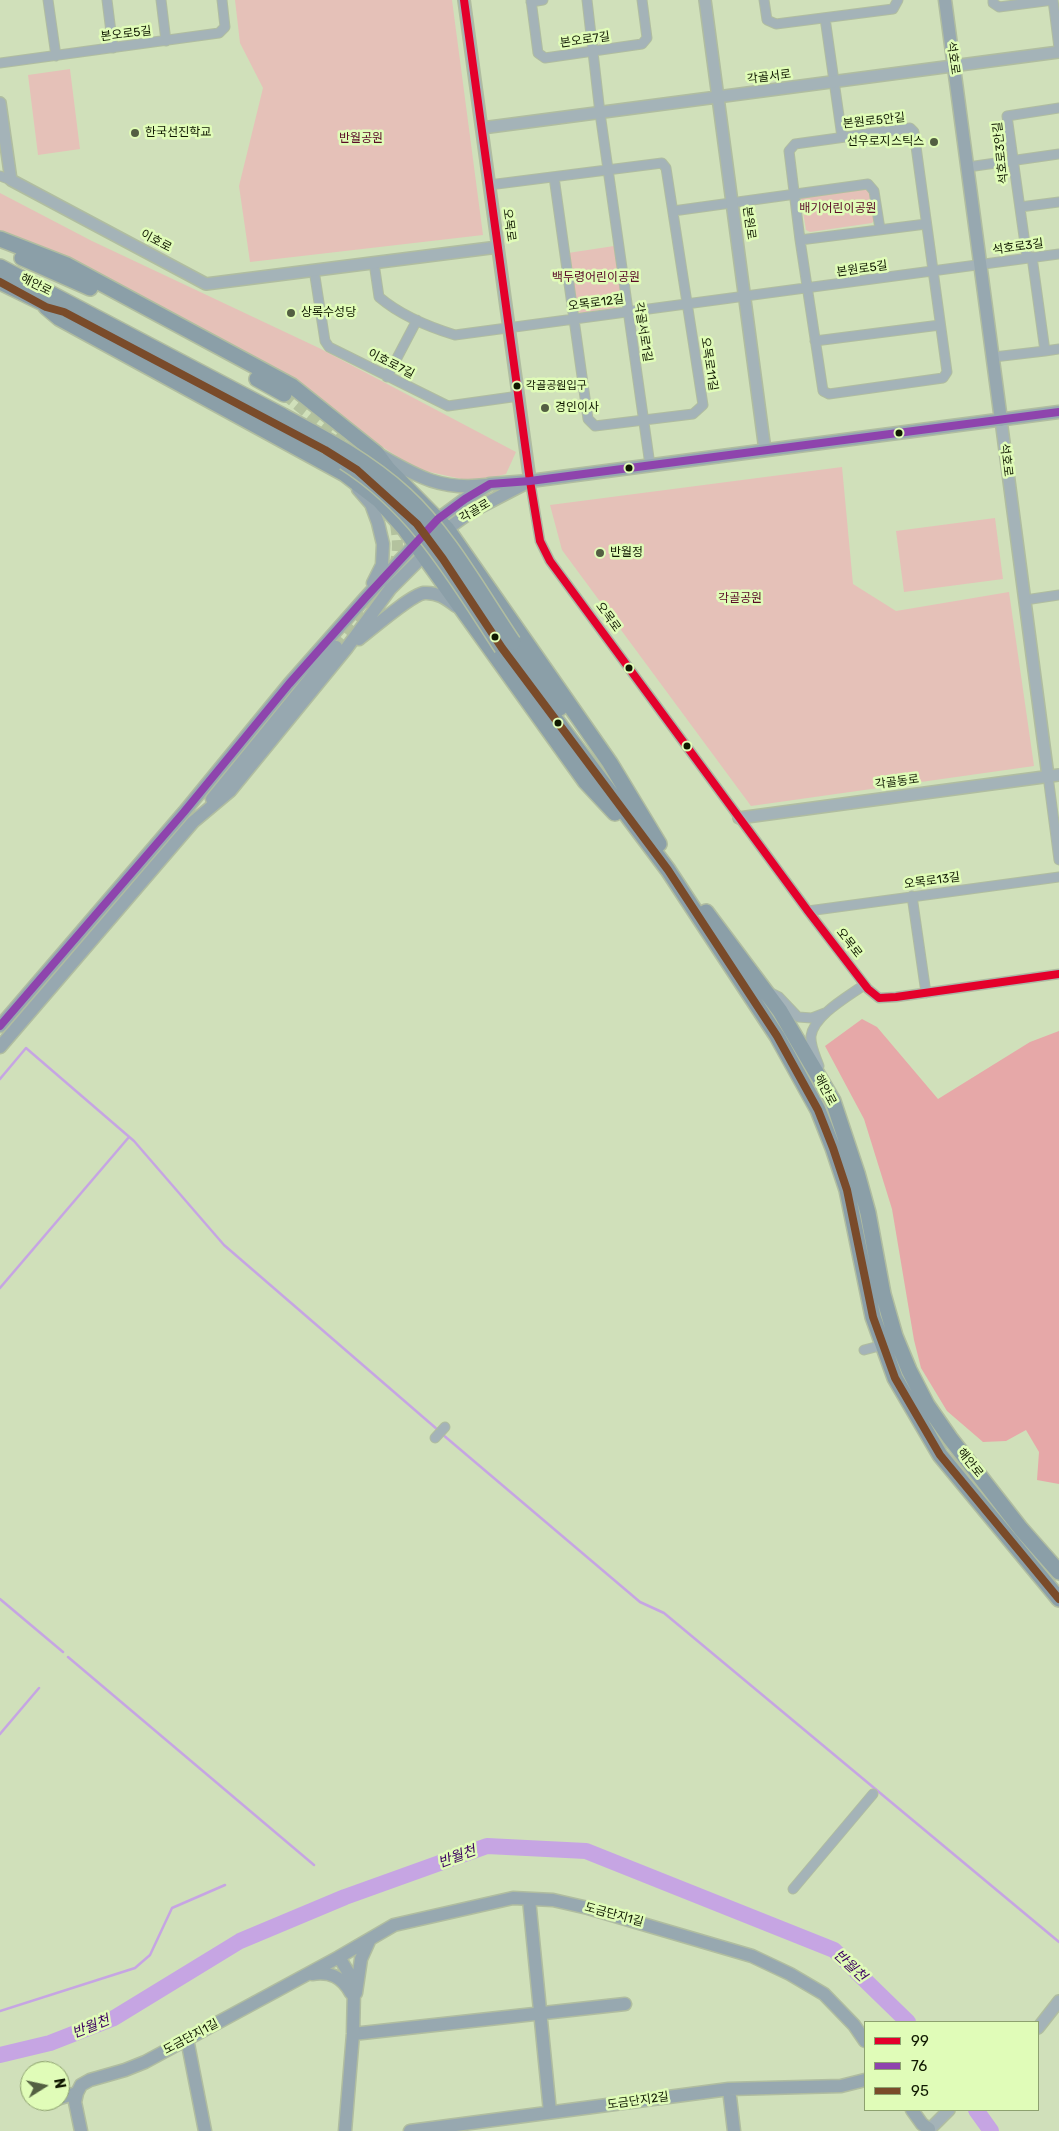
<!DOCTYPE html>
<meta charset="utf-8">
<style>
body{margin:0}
#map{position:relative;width:1059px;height:2131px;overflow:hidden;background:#d0e0ba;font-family:Rubik,sans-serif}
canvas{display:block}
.legend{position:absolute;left:864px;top:2021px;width:175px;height:90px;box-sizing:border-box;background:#e0fcb8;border:1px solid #8da16f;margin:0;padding:6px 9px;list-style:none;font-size:15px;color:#101901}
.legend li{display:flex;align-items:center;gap:10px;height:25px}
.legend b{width:25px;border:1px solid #8da16f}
.north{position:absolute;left:20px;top:2061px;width:50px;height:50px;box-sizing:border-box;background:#e0fcb8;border:1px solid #8da16f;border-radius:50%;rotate:80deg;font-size:14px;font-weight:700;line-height:20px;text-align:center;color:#101901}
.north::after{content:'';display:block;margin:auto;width:18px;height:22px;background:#535f42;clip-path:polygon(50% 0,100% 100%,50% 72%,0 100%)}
</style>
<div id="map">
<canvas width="1059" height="2131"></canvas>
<ul class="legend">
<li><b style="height:6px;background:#e4002b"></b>99</li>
<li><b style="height:6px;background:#8e44ad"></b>76</li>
<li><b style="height:6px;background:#7a4b2a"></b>95</li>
</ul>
<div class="north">N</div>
</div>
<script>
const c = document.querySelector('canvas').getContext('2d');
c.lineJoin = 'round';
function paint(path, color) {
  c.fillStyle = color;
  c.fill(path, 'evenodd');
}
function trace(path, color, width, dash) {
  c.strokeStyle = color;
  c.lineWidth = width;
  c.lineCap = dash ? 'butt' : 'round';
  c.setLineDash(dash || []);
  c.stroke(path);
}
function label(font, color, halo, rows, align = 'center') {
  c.font = font + ' Rubik,"Noto Sans KR",sans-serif';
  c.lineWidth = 5;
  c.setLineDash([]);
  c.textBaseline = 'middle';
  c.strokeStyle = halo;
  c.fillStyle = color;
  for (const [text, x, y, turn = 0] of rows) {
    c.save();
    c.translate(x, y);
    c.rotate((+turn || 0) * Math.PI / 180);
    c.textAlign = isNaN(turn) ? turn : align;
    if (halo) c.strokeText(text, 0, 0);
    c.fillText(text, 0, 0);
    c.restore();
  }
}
paint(new Path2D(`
 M235,0H452L483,235L250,262L239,186L263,88L240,43Z
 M70,69L80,149L38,155L28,75Z
 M870,188L875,219L872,223L810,232L806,230L801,199L804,195Z
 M0,193L92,241L319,348L516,452L506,474L475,482L416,469L343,421L0,236Z
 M614,246L623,303L620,307L581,313L577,311L568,253Z
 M842,467L853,584L896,611L1009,592L1034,766L751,806L562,550L550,505Z
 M995,518L1003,579L904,592L896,531Z`), '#e5c1b8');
paint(new Path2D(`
 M862,1019L877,1027L938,1099L1030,1042L1059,1031V1484L1037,1480L1039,1452L1026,1430L1006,1441L983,1442L947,1411L921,1368L914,1340L892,1209L864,1119L825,1046Z`), '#e6a8a8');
trace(new Path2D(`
 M0,1079L26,1048L134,1141L224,1245L438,1430
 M0,1288L129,1137
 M442,1434L640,1602L664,1613L1059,1942
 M0,1599L63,1652
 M68,1657L314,1865
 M0,1734L39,1688
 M0,2011L135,1968L150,1955L172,1908L225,1885`), '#c6a5e3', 2.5);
trace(new Path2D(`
 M0,2055L50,2043L114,2018L240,1941L345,1897L487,1846L586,1851L834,1950L908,2022
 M976,2110L991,2131`), '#c6a5e3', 16);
trace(new Path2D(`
 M284,394L354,451
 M336,647C356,623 383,597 394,566C400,551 397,532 394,516`), '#b3c29e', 11, [11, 5.5]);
const minor = new Path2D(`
 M48,0L56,56
 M107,0L113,48
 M161,0L166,41
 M531,0L538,53L545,58L642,44L647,38L642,0
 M587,0L600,113L650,465
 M764,0L767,20L776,24L893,9L898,0
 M993,0V3L999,7L1053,0
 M1053,0L1059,48
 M531,2L543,0
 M825,18L842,137
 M0,63L219,33L225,27L222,0
 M910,128L914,132L947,372L943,378L829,394L823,391L800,240L789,151L795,144Z
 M968,167L1059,154
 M0,176L11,180
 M489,185L662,163L666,168L703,405L693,414L595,426L588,419L554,177
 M1020,207L1059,202
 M673,211L868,184L874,191L880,229
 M800,240L926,224
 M1032,257L1045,351L1059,349
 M1027,258L1007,116L1059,108
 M374,263L379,297C400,315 429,327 455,335L1059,254
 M314,270L325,341L329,347L448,406L519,396
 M815,341L940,325
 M994,357L1045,351
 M387,377L417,320
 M530,481L540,541L550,561L808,911L868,989L879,998L896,997L1059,974
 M1025,600L1059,595
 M1048,776L1059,860
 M912,896L926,993
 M808,911L1059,877
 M769,992L779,997L798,1017L812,1018L825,1013
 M819,1066C816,1057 810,1046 811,1036C814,1015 849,996 864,985
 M864,1350L883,1345
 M435,1438L445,1427
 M793,1889L873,1794`);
const tertiary = new Path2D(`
 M464,0L530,481
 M705,0L765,450
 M0,103L11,180L206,284L498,247
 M482,128L1059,52
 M1001,420L1048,776
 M739,818L1059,775
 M1038,2028L1059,2001
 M928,2131L949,2110`);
const secondary = new Path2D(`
 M945,0L1001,420
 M378,454C415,475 440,491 486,485
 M358,489L371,504L378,523L383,544L382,565L373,583
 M359,639C372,629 411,595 424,593C437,592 446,598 456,606
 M212,799L336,647
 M0,1026L184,812L289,684L366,597L438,519L465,499L490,484L530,481L1059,412
 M0,1047L193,822L230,791L346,649L390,589L424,555L447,529L472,511L524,484
 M529,1899L550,2112
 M339,1957L348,1972L354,1989L353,2034L345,2131
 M312,1974C330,1971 342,1977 351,1993
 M356,1993L361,1959L370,1939
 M353,2034L625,2004
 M187,2039L205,2131
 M729,2089L734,2131
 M60,2098L77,2093
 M46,2102L50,2101
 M912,2110L922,2124L929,2129
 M81,2131L75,2102L77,2093L81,2085L90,2080L125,2070L145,2062L339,1957L394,1925L513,1898L553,1900L588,1908L752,1956L790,1974L824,1994L854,2025L865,2041
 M410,2131L729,2089L841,2086L865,2080`);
const primary = new Path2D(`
 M0,239L67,265L292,386L376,453L388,469L447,529L610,763L659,844
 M22,258L90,288
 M0,267L283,416
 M0,282L55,309
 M46,307L59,318L345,474L379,500L404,528L585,781L615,813
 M257,379L284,394
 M513,642L560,708
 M502,648L668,870L777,1036L818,1110L833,1148L847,1190L873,1317L895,1378L940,1455L1059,1599
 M706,912L780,1011L833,1101L857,1173L868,1213L883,1294L895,1336L909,1370L927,1405L950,1438L1021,1529L1059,1572`);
trace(minor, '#b0bda0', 11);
trace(tertiary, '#b0bda0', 14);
trace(secondary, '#b0bda0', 15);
trace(primary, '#b0bda0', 18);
trace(minor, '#a4b3b8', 9);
trace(tertiary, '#a4b3b8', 11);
trace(secondary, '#97a8b0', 12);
trace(primary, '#8b9fa8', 15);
const primaryBridge = new Path2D(`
 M283,416C326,439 369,462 405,495C447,533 481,595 513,642
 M344,462C417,508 456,578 502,648`);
trace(primaryBridge, '#b0bda0', 18, []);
trace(primaryBridge, '#8b9fa8', 15);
trace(new Path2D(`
 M464,0L530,481L540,541L550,561L808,911L868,989L879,998L896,997L1059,974`), '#e4002b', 8);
trace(new Path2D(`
 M0,1026L184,812L289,684L366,597L438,519L465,499L490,484L530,481L1059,412`), '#8e44ad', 8);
trace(new Path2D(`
 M0,282L46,307L64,312L325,450L357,470L417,524L443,559L502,648L668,870L777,1036L818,1110L833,1148L847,1190L873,1317L895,1378L940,1455L1059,1599`), '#7a4b2a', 8);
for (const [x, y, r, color] of [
 [135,133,5,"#535f42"],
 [934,142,5,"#535f42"],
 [291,313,5,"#535f42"],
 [517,386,4.5,"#101901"],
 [545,408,5,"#535f42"],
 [899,433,4.5,"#101901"],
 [629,468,4.5,"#101901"],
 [600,553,5,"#535f42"],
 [495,637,4.5,"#101901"],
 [629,668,4.5,"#101901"],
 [558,723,4.5,"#101901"],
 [687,746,4.5,"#101901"]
]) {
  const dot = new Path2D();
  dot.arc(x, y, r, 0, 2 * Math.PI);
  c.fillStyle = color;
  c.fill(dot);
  trace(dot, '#e0fcb8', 2);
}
label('11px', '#101901', '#e0fcb8', [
 ["각골공원입구",526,386]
], 'left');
label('12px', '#101901', '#e0fcb8', [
 ["본오로5길",126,34,-7],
 ["본오로7길",585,40,-8],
 ["석호로",953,58,82],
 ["각골서로",769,77,-7],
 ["본원로5안길",874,121,-6],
 ["석호로3안길",1001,153,-96],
 ["본원로",749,223,82],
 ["오목로",509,225,82],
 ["이호로",156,241,28],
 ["석호로3길",1018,247,-8],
 ["본원로5길",862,269,-8],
 ["해안로",36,285,27],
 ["오목로12길",596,303,-8],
 ["각골서로1길",643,332,81],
 ["이호로7길",391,364,27],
 ["오목로11길",709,364,81],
 ["석호로",1006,460,83],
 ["각골로",475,511,-31],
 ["오목로",608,617,54],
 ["각골동로",897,782,-8],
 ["오목로13길",932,881,-8],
 ["오목로",849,943,52],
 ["해안로",825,1090,62],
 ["해안로",970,1463,51],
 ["도금단지1길",614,1915,15],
 ["도금단지1길",191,2037,-28],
 ["도금단지2길",638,2101,-8]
]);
label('12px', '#101901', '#e0fcb8', [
 ["한국선진학교",145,133],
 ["선우로지스틱스",924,142,"right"],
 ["상록수성당",301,313],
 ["경인이사",555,408],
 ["반월정",610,553]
], 'left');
label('12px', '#590a26', '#e0fcb8', [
 ["반월공원",361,139],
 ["배기어린이공원",838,209],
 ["백두령어린이공원",596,278],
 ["각골공원",740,599]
]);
label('italic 14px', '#3c0061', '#e0fcb8', [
 ["반월천",457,1857,-20],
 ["반월천",850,1966,43],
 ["반월천",91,2027,-22]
]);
</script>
